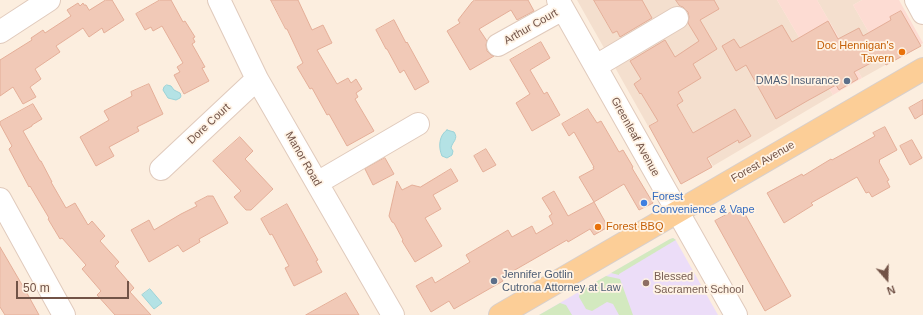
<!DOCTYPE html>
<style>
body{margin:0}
#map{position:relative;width:923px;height:315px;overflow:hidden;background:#fceedf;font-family:Helvetica,sans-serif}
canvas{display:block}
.north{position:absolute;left:867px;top:259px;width:40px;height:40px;-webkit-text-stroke:3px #fff3e5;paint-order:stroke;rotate:160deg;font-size:11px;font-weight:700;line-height:16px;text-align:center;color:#725347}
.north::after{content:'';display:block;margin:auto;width:14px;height:18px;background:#725347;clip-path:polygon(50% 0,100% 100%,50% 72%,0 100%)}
.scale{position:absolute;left:16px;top:281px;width:113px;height:18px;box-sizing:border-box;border:2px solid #725347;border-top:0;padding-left:5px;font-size:12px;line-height:14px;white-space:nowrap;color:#725347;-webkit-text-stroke:3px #fff3e5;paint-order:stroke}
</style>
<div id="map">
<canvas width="923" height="315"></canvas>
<div class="north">N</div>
<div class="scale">50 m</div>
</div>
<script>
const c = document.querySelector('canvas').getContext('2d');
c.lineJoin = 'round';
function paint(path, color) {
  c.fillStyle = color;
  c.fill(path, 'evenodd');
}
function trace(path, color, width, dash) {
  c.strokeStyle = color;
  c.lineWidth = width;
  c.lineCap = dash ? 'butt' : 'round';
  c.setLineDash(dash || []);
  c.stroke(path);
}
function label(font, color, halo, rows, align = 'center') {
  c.font = font + ' Helvetica,sans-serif';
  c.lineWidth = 3.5;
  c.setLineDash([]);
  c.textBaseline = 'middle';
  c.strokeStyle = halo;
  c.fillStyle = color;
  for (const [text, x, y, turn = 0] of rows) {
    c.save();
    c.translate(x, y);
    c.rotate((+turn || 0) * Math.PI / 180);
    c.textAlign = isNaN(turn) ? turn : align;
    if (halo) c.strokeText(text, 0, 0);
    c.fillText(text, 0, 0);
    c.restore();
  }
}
paint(new Path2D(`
 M577,0H777L833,95L713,166L679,108L648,126Z
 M817,0H862L853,5L887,64L862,78Z`), '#f4dfce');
paint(new Path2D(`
 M777,0H817L862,78L833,95Z
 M862,0H899L923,43L887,64L853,5Z`), '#fddcd3');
paint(new Path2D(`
 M673,238L675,239L718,315H539L670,239Z`), '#ecddf8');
paint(new Path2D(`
 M673,238L676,240L674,241L619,274V275L611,273L670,239Z
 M606,276L620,279L633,315H619L613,304L607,302L592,311L586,309L579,297L580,291Z
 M560,303L566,305L572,315H539Z`), '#d3e9bf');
const water = new Path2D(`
 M167,85L171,86L174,90L180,93L181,96L180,98L176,100L168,98L163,90L164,87Z
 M447,130L454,132C459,139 452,142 451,148L453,151L452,155L447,158L442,156C438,147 439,135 447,130Z
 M150,289L162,303L154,309L142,295Z`);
paint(water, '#b4e2e5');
trace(water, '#9bd2d7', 1);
const building = new Path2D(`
 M106,0H112L124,20L104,33L102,28L89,37L83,28L56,46L60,52L35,69L41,79L30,87L36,97L23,104L13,87L0,96V60L32,40L31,38L43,30L45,33L71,16L67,10L78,3L80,6L83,3L84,5H86L89,10Z
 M160,0H171L183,22L185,21L195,37L193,38L195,42L192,44L205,67L202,68L209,81L184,94L174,75L180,72L177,67L183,63L162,26L153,31L151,27L145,30L136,14Z
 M271,0H298L312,30L323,25L332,43L317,50L337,84L348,78L351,83L356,79L362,89L356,93L358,97L355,99L374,131L347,146L329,114L327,115L312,88L310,89L297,67L303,63L287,29H286Z
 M475,0H528L534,11L517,20L511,10L479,29L487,41L486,45L487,51L491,55L494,56L470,70L447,31L460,23L458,20L472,2Z
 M594,0H642L652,18L620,37L617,31L613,33Z
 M676,0H714L719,9L700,20L717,49L693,64L701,78L678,92L683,101L677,105L693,133L735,109L751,136L739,143L738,140L707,158L712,167L681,184L649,126L658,121L641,93L640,94L634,84L641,79L630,61L665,40L675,57L699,41L688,23L689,17L688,12L683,7L680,6Z
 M901,11L921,46L886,65L882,57L854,72L858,79L839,90L836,85L807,101L776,119L746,65L736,71L722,46L734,39L740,48L782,25L792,42L828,21L838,39L859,28L863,36L891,20L890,17Z
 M394,20L406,43L407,42L429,82L415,90L404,70L400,73L387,49H386L376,30Z
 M541,42L550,58L530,70L544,94L547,92L560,115L532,131L516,103L530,94L510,60Z
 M149,84L163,114L137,127L139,131L109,147L114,156L96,166L80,137L109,120L104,111L132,96L131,92Z
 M923,100V114L915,119L909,108Z
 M33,104L42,119L32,125V126L23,131L40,161H41L52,182H51L66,208L75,203L88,225L92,221L105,236L100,241L119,262L115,266L134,288L130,292L151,315H115L97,295L101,291L82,269L86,265L62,238L60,239L48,219L49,218L30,186L29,187L9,149L12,146L0,124V122Z
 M588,109L597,123L601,121L619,152L623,150L633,167L632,168L653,203L639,210L624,184L594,202L608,227L594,235L590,229L568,242L567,240L501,278L503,281L454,309L449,301L431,312L416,286L432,277L435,283L470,262L466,255L508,230L512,237L532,226L536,234L553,224L549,216L552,214L542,198L554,191L568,216L594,202L579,177L594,169L593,167H594L574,132L569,136L562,124Z
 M885,127L897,150L879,160L880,161L879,162L889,180L887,181L890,187L872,197L869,192L866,193L857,177L811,203L813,205L784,223L767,193L802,174L803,176L831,159L832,160L875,136L873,133Z
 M240,137L253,151L245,159L273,189L251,210H246L234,197L241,191L213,161Z
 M912,140L922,158L910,165L900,146Z
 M486,149L496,165L483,172L474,156Z
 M385,158L394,174L373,185L365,169Z
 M451,169L458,181L433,195L441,209L425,218L442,246L415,262L402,241L403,240L394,223L392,222L389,216L397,181L402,190L412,185L420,187Z
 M208,196H213L228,223L199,239L200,242L183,252L178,245L149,262L131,230L149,220L154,230L181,214L197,206L195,203Z
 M287,204L318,260L316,261L322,272L294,286L285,268L289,266L272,234L270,235L261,219Z
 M741,207L791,296L765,311L715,221Z
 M0,247L28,295L39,315H5L0,307Z
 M346,293L359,315H306Z`);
paint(building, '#f1c9b7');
trace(building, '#e4ae98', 1);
const minor = new Path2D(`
 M219,0L257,79L393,315
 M558,0L736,315
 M916,0L923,13
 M0,32L49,0
 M498,45L563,9
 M596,66L677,18
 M161,169L257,79
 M317,183L418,124
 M0,199L64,315`);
const major = new Path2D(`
 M500,315L923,69`);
trace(minor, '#e0cabc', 24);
trace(major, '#d8cfcb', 24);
trace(minor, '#fff', 22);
trace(major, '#fcce97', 22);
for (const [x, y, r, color] of [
 [902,52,4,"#e8710a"],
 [847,81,4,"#5c6f8a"],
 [644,203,4,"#3f7fe0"],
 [598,227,4,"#e8710a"],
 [494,281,4,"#5c6f8a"],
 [646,283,4,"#8d6e63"]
]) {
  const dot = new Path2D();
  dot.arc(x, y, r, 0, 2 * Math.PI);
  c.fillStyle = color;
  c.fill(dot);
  trace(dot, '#fff3e5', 1.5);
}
label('11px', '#725347', '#fff3e5', [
 ["Arthur Court",531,27,-30],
 ["Dore Court",209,124,-43],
 ["Greenleaf Avenue",635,137,61],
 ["Manor Road",303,159,60],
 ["Forest Avenue",763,162,-30]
]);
label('11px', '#c56008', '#fff3e5', [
 ["Doc Hennigan's",894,46],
 ["Tavern",894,59],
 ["Forest BBQ",606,227,"left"]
], 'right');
label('11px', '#4e5e75', '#fff3e5', [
 ["DMAS Insurance",839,81],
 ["Jennifer Gotlin",502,275,"left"],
 ["Cutrona Attorney at Law",502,288,"left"]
], 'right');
label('11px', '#366cbe', '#fff3e5', [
 ["Forest",652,197],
 ["Convenience & Vape",652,210]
], 'left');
label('11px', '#785e54', '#fff3e5', [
 ["Blessed",654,277],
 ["Sacrament School",654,290]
], 'left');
</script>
